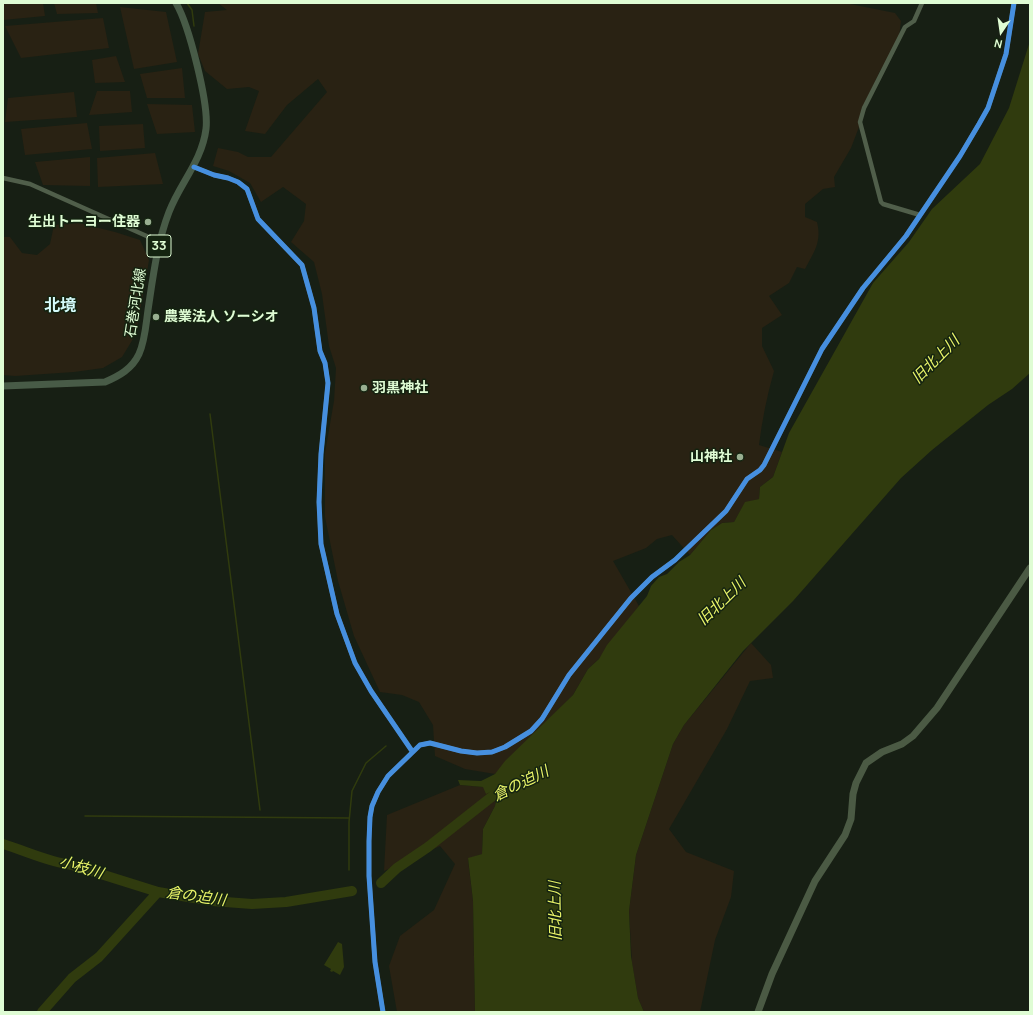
<!DOCTYPE html>
<meta charset="utf-8">
<style>
body{margin:0}
#map{position:relative;width:1033px;height:1015px;overflow:hidden;background:#171f14;font-family:Manrope,sans-serif}
canvas{display:block}
.frame{position:absolute;inset:0;border:4px solid #dffcd4;pointer-events:none}
.north{position:absolute;left:981px;top:12px;width:40px;height:40px;-webkit-text-stroke:3px #142310;paint-order:stroke;rotate:193deg;font-size:11px;font-weight:700;line-height:16px;text-align:center;color:#dffcd4}
.north::after{content:'';display:block;margin:auto;width:14px;height:18px;background:#dffcd4;clip-path:polygon(50% 0,100% 100%,50% 72%,0 100%)}
</style>
<div id="map">
<canvas width="1033" height="1015"></canvas>
<div class="frame"></div>
<div class="north">N</div>
</div>
<script>
const c = document.querySelector('canvas').getContext('2d');
c.lineJoin = 'round';
function paint(path, color) {
  c.fillStyle = color;
  c.fill(path, 'evenodd');
}
function trace(path, color, width, dash) {
  c.strokeStyle = color;
  c.lineWidth = width;
  c.lineCap = dash ? 'butt' : 'round';
  c.setLineDash(dash || []);
  c.stroke(path);
}
function label(font, color, halo, rows, align = 'center') {
  c.font = font + ' Manrope,"Noto Sans JP",sans-serif';
  c.lineWidth = 3;
  c.setLineDash([]);
  c.textBaseline = 'middle';
  c.strokeStyle = halo;
  c.fillStyle = color;
  for (const [text, x, y, turn = 0] of rows) {
    c.save();
    c.translate(x, y);
    c.rotate((+turn || 0) * Math.PI / 180);
    c.textAlign = isNaN(turn) ? turn : align;
    if (halo) c.strokeText(text, 0, 0);
    c.fillText(text, 0, 0);
    c.restore();
  }
}
paint(new Path2D(`
 M3,3H43L45,16L3,20Z
 M54,3H96L98,13L57,14Z
 M218,3H845L895,13L901,21L898,45L880,71L861,113L859,127L851,148L834,177L835,187L823,189L805,204V217L817,222C822,242 814,252 805,269L797,267L789,283L769,296L782,315L762,328V346L774,371C767,396 762,420 759,445L782,452L773,477L760,487L759,499L745,503L734,522L722,523L711,530L690,555L672,535L657,539L646,548L613,561L639,606L599,659L588,669L573,695L495,774L465,769L435,756L433,725L419,702L402,695L380,692L354,636L338,581L325,517V453L334,401L336,368L329,346L322,294L314,262L291,242L304,221L306,204L283,187L261,202L250,183L229,171L213,166L218,148L238,152L248,157H271L327,92L318,79L287,105L265,134L245,131L259,91L249,87L227,89L205,71L198,54L205,12L227,10Z
 M120,7L166,12L177,62L134,69Z
 M103,18L109,48L21,58L5,26Z
 M116,56L125,82L95,83L92,60Z
 M182,68L185,98H147L140,74Z
 M97,91H130L132,112L89,115Z
 M74,92L77,117L5,122L8,98Z
 M147,104L192,105L195,132L157,134Z
 M87,123L92,149L25,155L21,129Z
 M143,124L145,148L100,151L99,126Z
 M155,153L163,184L98,187L97,158Z
 M90,157V186L43,185L35,162Z
 M79,223L115,232L140,240L149,260L136,334L122,357L103,368L74,372L15,376L3,375V237H10L22,253L37,255L50,244L54,225Z
 M751,643L771,665L773,678L750,681L727,729L669,829L686,852L734,871L731,897L715,940L700,1012H644L638,998L632,963L629,911L636,855L673,744L684,725Z
 M460,785L483,787H499L495,806L483,829L482,854L468,859L473,901L475,1012H397L389,966L400,936L434,910L455,864L440,846L384,871L387,815Z`), '#292213');
paint(new Path2D(`
 M1030,41V373L1012,389L988,405L932,450L901,478L793,601L743,651L684,725L673,744L636,855L629,911L631,956L638,998L644,1012H475L473,901L468,858L482,854L483,829L495,806L499,788L486,794L483,787L460,785L458,780L481,781L495,774L505,761L573,695L588,669L599,659L607,645L647,596L651,586L659,577L667,574L679,562L690,555L711,530L722,523L734,522L745,502L759,499L760,487L773,477L789,433L873,283L909,242L932,209L980,164L1009,108Z
 M338,942L342,944L344,967L340,975L333,971L332,972L330,971L331,969L324,965Z`), '#303b0e');
trace(new Path2D(`
 M187,3L192,10L194,26
 M210,414L260,810
 M85,816L349,818
 M349,870V822L352,791L366,763L386,746`), '#303b0e', 1.5);
trace(new Path2D(`
 M3,844C26,851 48,862 72,865L158,892L212,901L252,904L286,902L352,891
 M381,883L397,868L428,847L494,795L509,788
 M42,1012L72,978L99,957L158,892`), '#303b0e', 10);
trace(new Path2D(`
 M194,167L214,175L228,178L238,182L247,189L258,219L302,265L314,308L320,351L325,363L328,383L321,454L319,502L321,544L337,614L355,663L371,691L412,751
 M3,178L30,184L160,242
 M920,215L883,204L881,202L860,122L864,108L905,27L914,21L922,3
 M383,1012L375,962L369,876V841L370,817L372,806L378,792L388,776L420,745L430,743L461,751L477,753L492,752L505,747L531,731L542,719L569,675L631,598L652,577L675,560L726,511L747,479L760,470L764,465L822,349L863,288L906,236L960,156L979,124L988,108L1006,54L1014,3`), '#505e4a', 4.5);
trace(new Path2D(`
 M758,1012L772,974L815,881L845,835L851,819L853,794L856,783L866,763L882,752L902,744L913,736L937,708L1030,568`), '#4b5a44', 7);
trace(new Path2D(`
 M3,386L105,382C119,376 132,369 139,354C145,341 146,324 148,310C153,277 157,243 169,212C180,183 202,161 206,129C209,104 189,25 176,3`), '#485b47', 7);
trace(new Path2D(`
 M194,167L214,175L228,178L238,182L247,189L258,219L302,265L314,308L320,351L325,363L328,383L321,454L319,502L321,544L337,614L355,663L371,691L412,751
 M383,1012L375,962L369,876V841L370,817L372,806L378,792L388,776L420,745L430,743L461,751L477,753L492,752L505,747L531,731L542,719L569,675L631,598L652,577L675,560L726,511L747,479L760,470L764,465L822,349L863,288L906,236L960,156L979,124L988,108L1006,54L1014,3`), '#468fdf', 5);
for (const [x, y, r, color] of [
 [148,222,4,"#99af91"],
 [156,317,4,"#99af91"],
 [364,388,4,"#99af91"],
 [740,457,4,"#99af91"]
]) {
  const dot = new Path2D();
  dot.arc(x, y, r, 0, 2 * Math.PI);
  c.fillStyle = color;
  c.fill(dot);
  trace(dot, '#142310', 1.5);
}
for (const [x, y, w] of [
 [159,246,24]
]) {
  const box = new Path2D();
  box.roundRect(x - w / 2, y - 11, w, 22, 3);
  c.fillStyle = '#142310';
  c.fill(box);
  trace(box, '#dffcd4', 1);
}
label('bold 13px', '#dffcd4', null, [
 ["33",159,246]
]);
label('bold 14px', '#dffcd4', '#142310', [
 ["生出トーヨー住器",140,222],
 ["農業法人 ソーシオ",164,317,"left"],
 ["羽黒神社",372,388,"left"],
 ["山神社",732,457]
], 'right');
label('14px', '#dffcd4', '#142310', [
 ["石巻河北線",136,303,-81]
]);
label('italic 15px', '#eaf569', '#142310', [
 ["旧北上川",936,360,-45],
 ["旧北上川",722,602,-44],
 ["倉の迫川",521,784,-26],
 ["小枝川",81,868,17],
 ["倉の迫川",196,897,8],
 ["旧北上川",556,911,-91]
]);
label('bold 16px', '#d6fcfc', '#142310', [
 ["北境",60,307]
]);
</script>
